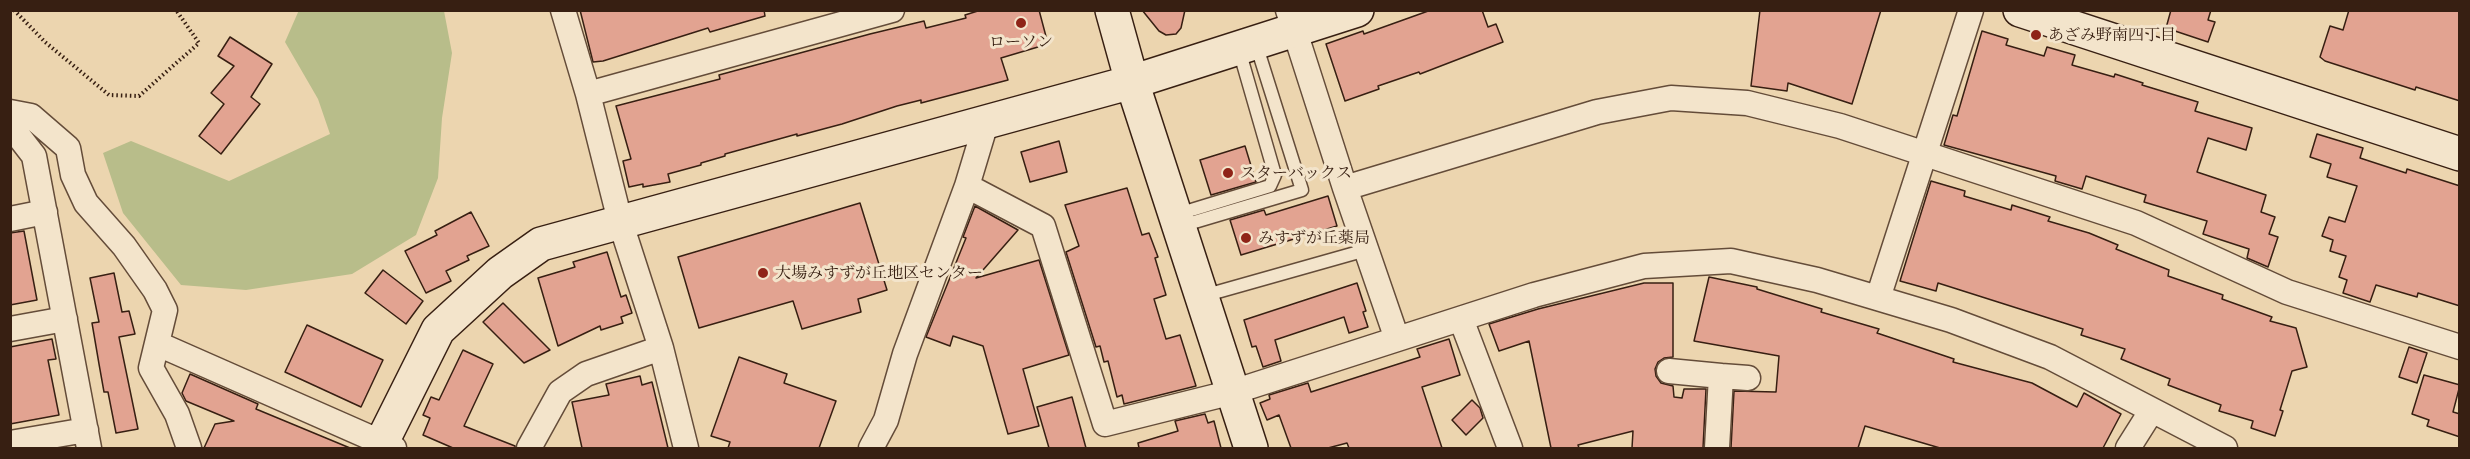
<!DOCTYPE html>
<meta charset="utf-8">
<style>
body{margin:0}
#map{position:relative;width:2470px;height:459px;overflow:hidden;background:#ecd5af;font-family:"Libre Caslon Text",serif}
canvas{display:block}
.frame{position:absolute;inset:0;border:12px solid #371f12;pointer-events:none}
</style>
<div id="map">
<canvas width="2470" height="459"></canvas>
<div class="frame"></div>
</div>
<script>
const c = document.querySelector('canvas').getContext('2d');
c.lineJoin = 'round';
function paint(path, color) {
  c.fillStyle = color;
  c.fill(path, 'evenodd');
}
function trace(path, color, width, dash) {
  c.strokeStyle = color;
  c.lineWidth = width;
  c.lineCap = dash ? 'butt' : 'round';
  c.setLineDash(dash || []);
  c.stroke(path);
}
function label(font, color, halo, rows, align = 'center') {
  c.font = font + ' "Libre Caslon Text","Noto Serif JP",serif';
  c.lineWidth = 6;
  c.setLineDash([]);
  c.textBaseline = 'middle';
  c.strokeStyle = halo;
  c.fillStyle = color;
  for (const [text, x, y, turn = 0] of rows) {
    c.save();
    c.translate(x, y);
    c.rotate((+turn || 0) * Math.PI / 180);
    c.textAlign = isNaN(turn) ? turn : align;
    if (halo) c.strokeText(text, 0, 0);
    c.fillText(text, 0, 0);
    c.restore();
  }
}
paint(new Path2D(`
 M299,10L444,11L452,53L442,118L438,178L416,235L352,274L246,290L181,285L123,213L103,153L131,141L229,181L330,134L318,99L285,42Z`), '#b8bd8a');
const building = new Path2D(`
 M580,10H764L765,16L710,32L708,28L603,61L593,62Z
 M981,10H1039L1048,44L1001,58L1008,80L921,103V100L897,106L842,124L797,136V134L725,154V156L701,163V165L668,174L670,182L643,187V184L629,187L623,161L631,159L616,106L720,79L719,75L870,34L924,21L926,28L966,18L965,15Z
 M1142,10H1185L1181,28L1176,34L1166,35L1159,31Z
 M1431,10H1482L1488,27L1496,24L1503,42L1420,74L1419,72L1378,86L1379,89L1345,101L1326,44L1363,31L1364,34Z
 M1760,10H1881L1852,104L1788,83L1787,91L1751,86Z
 M2171,10H2211L2208,20L2215,22L2208,42L2166,28Z
 M2349,10H2460V101L2416,87L2415,90L2325,61L2320,57L2330,26L2343,30Z
 M1982,31L2008,39L2006,45L2044,56L2047,47L2075,55L2072,65L2114,77L2115,74L2143,83L2142,85L2198,102L2195,111L2252,128L2246,150L2208,138L2197,172L2266,195L2261,212L2275,217L2269,234L2278,237L2268,267L2247,258L2249,249L2203,234L2207,221L2144,202L2146,195L2086,176L2082,189L2055,181L2056,176L1944,145L1953,115L1957,116Z
 M230,37L272,64L251,97L260,104L221,154L199,136L224,104L211,93L234,66L218,56Z
 M2317,134L2363,148L2360,158L2406,173L2407,169L2460,186V306L2418,293L2417,297L2376,285L2370,302L2343,293L2347,280L2339,277L2346,256L2330,251L2333,240L2322,236L2329,217L2345,222L2357,186L2327,177L2331,164L2310,157Z
 M1059,141L1067,172L1030,182L1021,152Z
 M1245,146L1256,182L1211,195L1200,160Z
 M1931,181L1965,191L1964,196L2011,210L2012,205L2050,217L2048,221L2089,233L2118,245L2116,249L2169,270L2168,276L2223,295L2222,299L2272,317L2270,321L2296,328L2307,367L2292,371L2280,410L2283,411L2275,436L2251,428L2253,421L2219,411L2221,405L2168,385L2170,379L2121,359L2125,349L2081,335L2083,329L1938,283L1936,291L1900,281Z
 M1127,188L1142,235L1149,233L1158,257L1155,258L1166,295L1154,299L1166,339L1180,335L1196,386L1124,404L1122,395L1117,397L1108,361L1104,362L1100,346L1096,347L1066,252L1079,246L1065,205Z
 M1328,196L1337,226L1241,255L1230,220L1264,210L1266,215Z
 M860,203L887,290L858,299L861,312L802,329L793,301L699,328L678,257Z
 M975,206L1018,230L976,278L1039,260L1069,355L1023,369L1039,426L1008,434L983,346L953,336L950,346L926,337L966,238L963,237Z
 M471,212L489,246L467,256L469,260L446,271L451,281L426,293L405,251L437,235L435,231Z
 M24,231L37,300L10,305V233Z
 M607,252L621,297L626,295L632,313L621,317L623,323L601,330L600,326L558,346L538,278L575,267L573,262Z
 M383,270L423,301L406,324L365,293Z
 M114,273L122,312L129,311L135,334L119,337L138,429L116,433L108,392H104L99,364L92,323L99,322L90,278Z
 M1709,277L1757,287V289L1822,309L1821,312L1879,329L1877,333L1954,359L1953,362L2032,383L2077,407L2084,393L2121,414L2103,448H1940L1865,426L1858,448H1731L1734,391L1776,392L1779,356L1694,341Z
 M1357,283L1366,311L1363,312L1368,327L1349,333L1344,317L1275,340L1281,361L1263,367L1256,346L1252,347L1244,320Z
 M1644,283H1673V357L1664,358L1658,362L1655,369L1656,376L1661,383L1673,386L1674,397L1682,398L1684,389H1706L1703,448H1632L1633,431L1578,445L1579,448H1551L1529,341L1499,351L1489,324L1538,309Z
 M503,303L550,350L524,363L483,322Z
 M307,325L383,360L361,407L285,372Z
 M52,339L56,359L48,360L59,415L10,424V347Z
 M1449,339L1460,375L1422,387L1442,448H1349L1347,443L1328,448H1291L1279,415L1267,420L1260,403L1270,399L1269,395L1308,383L1311,392L1420,357L1417,349Z
 M2409,347L2427,353L2417,383L2399,377Z
 M463,350L493,364L464,426L515,446V448H453L423,435L430,418L423,415L431,397L439,400Z
 M739,357L787,374L784,383L836,401L819,448H728L730,442L711,436Z
 M190,374L258,404L256,409L350,448H204L215,424L234,421L186,401L182,393Z
 M2424,375L2460,385L2453,412L2460,414V437L2427,426L2429,420L2412,414Z
 M640,376L642,385L652,382L668,448H582L572,402L609,395L606,384Z
 M1072,397L1086,448H1049L1037,407Z
 M1472,400L1480,408L1483,418L1466,435L1452,420Z
 M1205,414L1208,423L1214,421L1221,448H1139L1138,443L1178,431L1175,421Z`);
paint(building, '#e2a391');
trace(building, '#371f12', 1.5);
const lane = new Path2D(`
 M1175,215L1270,186L1275,175L1239,50
 M1181,226L1302,190L1256,44
 M1203,296L1366,250`);
const street = new Path2D(`
 M563,10L588,94L620,221L661,348L686,448
 M1288,10L1345,188L1397,339
 M588,94L892,10
 M10,112L31,116L68,148L73,175L86,203L124,246L155,290L165,310L151,368L177,414L189,448
 M986,123L967,186L1043,226L1105,424L1233,392L1534,295L1644,266L1731,261L1817,280L1951,320L2050,357L2225,448
 M10,125L34,156L89,448
 M1345,188L1597,112L1671,98L1747,103L1840,126L2136,223L2287,292L2460,347
 M10,219L45,212
 M1878,298L1971,10
 M1461,319L1510,448
 M10,329L65,319
 M158,344L394,448
 M1669,371L1721,376L1717,448
 M1721,376L1748,378
 M10,443L86,430
 M529,448L560,392L586,374L661,348
 M871,448L886,420L905,354L967,186
 M2128,448L2152,410`);
const secondary = new Path2D(`
 M1112,10L1132,82L1251,448
 M2020,10L2460,154
 M379,448L438,330L500,273L541,244L1132,82L1357,10`);
trace(lane, '#644c39', 15);
trace(street, '#644c39', 27);
trace(secondary, '#371f12', 36);
trace(new Path2D(`
 M14,10L45,42L109,95L139,96L199,43L176,10`), '#371f12', 4, [1.5, 3]);
trace(lane, '#f3e4cb', 12);
trace(street, '#f3e4cb', 24);
trace(secondary, '#f3e4cb', 33);
for (const [x, y, r, color] of [
 [1021,23,6,"#8f2418"],
 [2036,35,6,"#8f2418"],
 [1228,173,6,"#8f2418"],
 [1246,238,6,"#8f2418"],
 [763,273,6,"#8f2418"]
]) {
  const dot = new Path2D();
  dot.arc(x, y, r, 0, 2 * Math.PI);
  c.fillStyle = color;
  c.fill(dot);
  trace(dot, '#f3e4cb', 2);
}
label('16px', '#371f12', '#f3e4cb', [
 ["あざみ野南四丁目",2048,35],
 ["ローソン",1021,42,"center"],
 ["スターバックス",1240,173],
 ["みすずが丘薬局",1258,238],
 ["大場みすずが丘地区センター",775,273]
], 'left');
</script>
